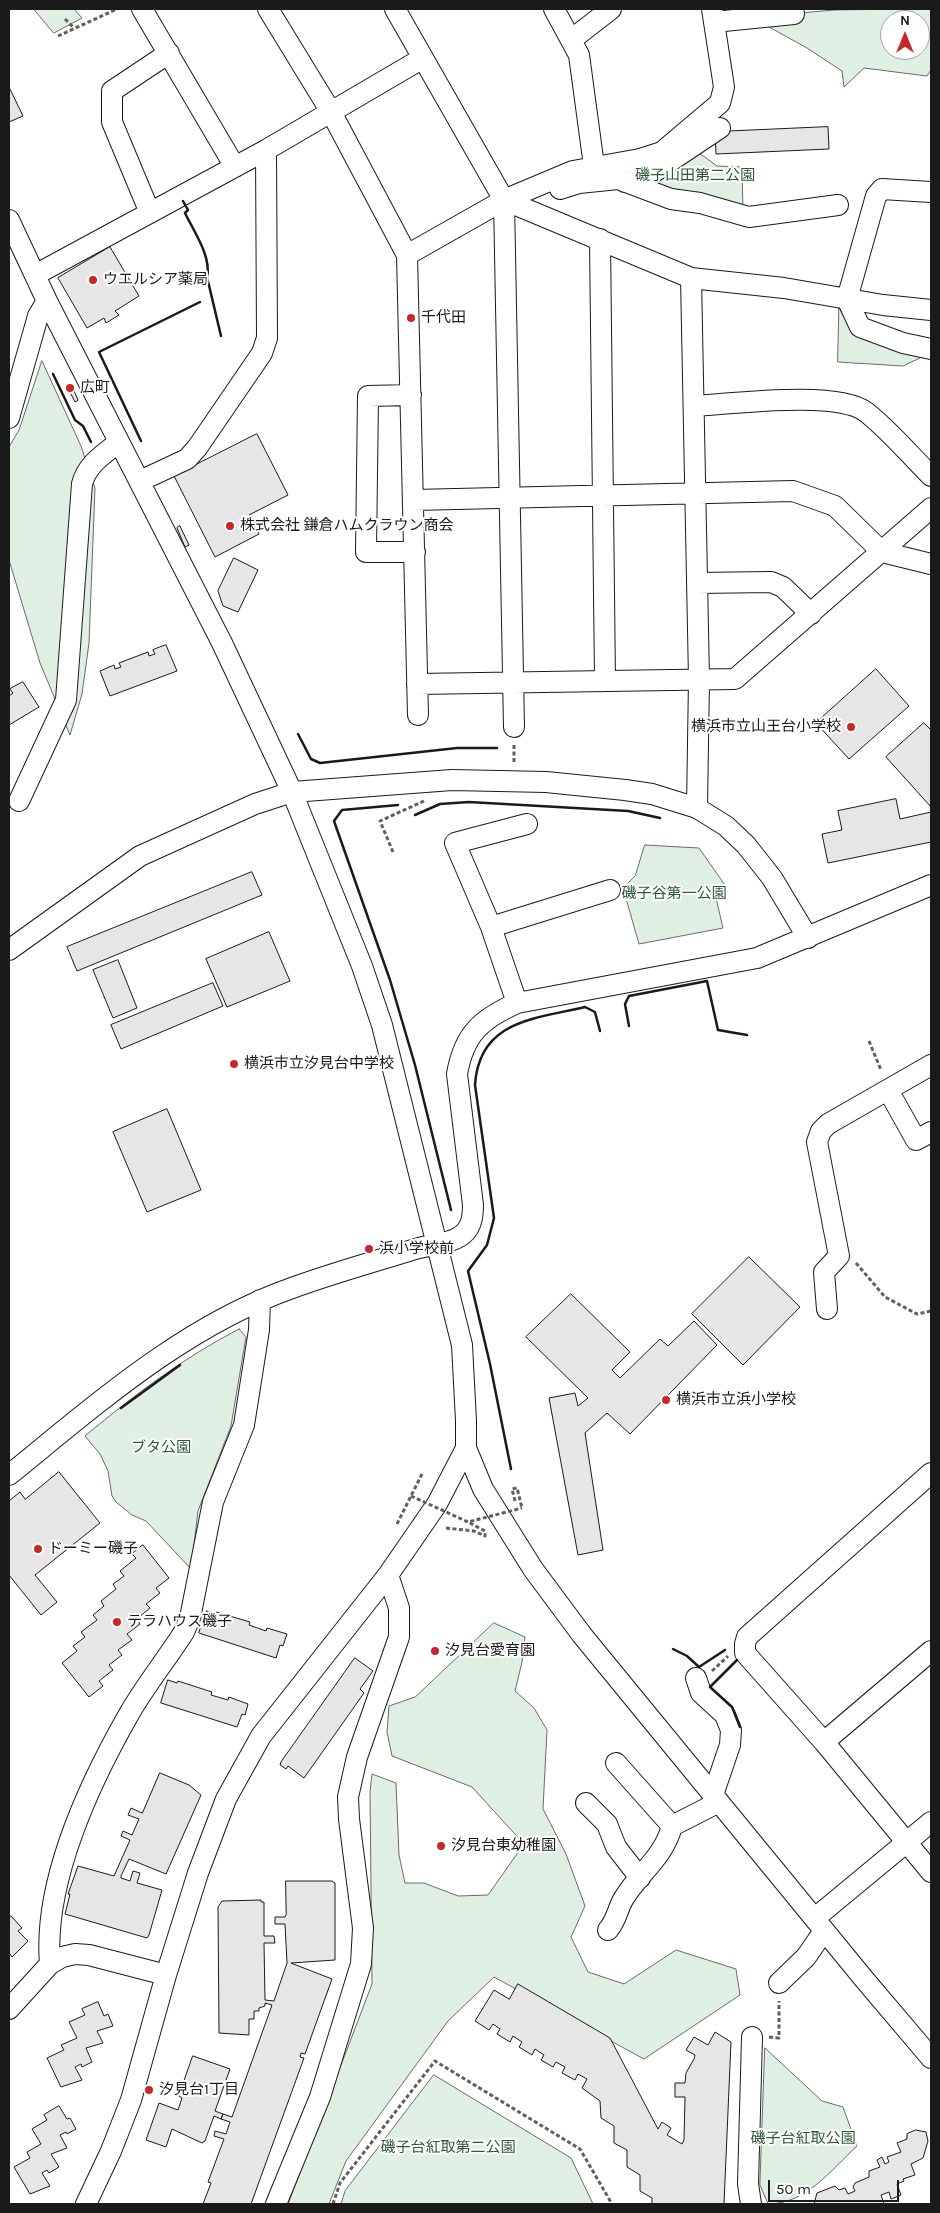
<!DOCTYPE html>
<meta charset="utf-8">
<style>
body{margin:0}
#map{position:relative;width:940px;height:2213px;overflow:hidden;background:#fff;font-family:Karla,sans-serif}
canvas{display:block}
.frame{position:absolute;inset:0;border:10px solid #1a1a1a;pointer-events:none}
.north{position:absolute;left:880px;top:10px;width:50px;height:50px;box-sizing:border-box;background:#fff;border:1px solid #a3a3a3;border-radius:50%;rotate:0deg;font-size:14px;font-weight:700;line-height:20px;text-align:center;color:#1a1a1a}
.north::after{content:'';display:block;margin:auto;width:18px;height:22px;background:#c62828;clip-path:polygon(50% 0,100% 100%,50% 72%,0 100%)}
.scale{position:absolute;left:768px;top:2180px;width:131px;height:22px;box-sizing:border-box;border:2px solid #1a1a1a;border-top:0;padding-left:6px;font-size:15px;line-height:18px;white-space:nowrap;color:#1a1a1a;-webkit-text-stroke:4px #fff;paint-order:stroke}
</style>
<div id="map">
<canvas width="940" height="2213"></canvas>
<div class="frame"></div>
<div class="north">N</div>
<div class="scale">50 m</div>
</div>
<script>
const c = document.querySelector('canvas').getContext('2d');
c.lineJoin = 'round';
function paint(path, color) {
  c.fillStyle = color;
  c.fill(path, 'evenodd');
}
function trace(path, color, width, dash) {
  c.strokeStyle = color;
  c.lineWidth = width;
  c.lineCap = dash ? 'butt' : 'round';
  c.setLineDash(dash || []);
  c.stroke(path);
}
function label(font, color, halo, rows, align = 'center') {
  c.font = font + ' Karla,"Noto Sans JP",sans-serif';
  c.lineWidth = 4;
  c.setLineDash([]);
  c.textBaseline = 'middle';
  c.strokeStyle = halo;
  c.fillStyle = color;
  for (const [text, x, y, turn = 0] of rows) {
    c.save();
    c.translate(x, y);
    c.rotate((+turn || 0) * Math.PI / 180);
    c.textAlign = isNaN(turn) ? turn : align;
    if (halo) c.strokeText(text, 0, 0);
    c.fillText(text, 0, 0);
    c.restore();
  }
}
const green = new Path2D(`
 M34,9H74L82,18L54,33Z
 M931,9V70L927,76L864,68L844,87L842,71L807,48L751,17L835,10ZM890,20H920V50H890Z
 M699,153L717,166L742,167L743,211L646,181Z
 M839,308L852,330L924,356L903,366L838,362Z
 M42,361L81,446L95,488L89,643L82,694L70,735L40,663L9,560V447L19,430Z
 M645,845L699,848L727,888L716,898L723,928L639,944L623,888L635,876Z
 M239,1329L246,1337L231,1426L198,1511L191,1569L146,1521L132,1515L116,1502L112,1496L108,1471L100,1454L85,1436C134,1395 183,1358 239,1329Z
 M494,1623L525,1637L522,1662L515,1691L534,1708L547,1730L543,1809L566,1854L585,1906L571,1937L588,1972L624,1984L676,1950L736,1969L740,1995L644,2059L494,1977L448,2021L346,2161L329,2204H288L372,1984L370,1792L372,1774L396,1783L399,1855L405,1883H424L458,1896L488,1895L524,1844L472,1787L392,1756L387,1732L389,1706L415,1697Z
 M765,2048L822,2101L843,2107L857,2146C831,2170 806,2204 768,2204L760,2185Z
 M434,2075L571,2158L593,2204H341L345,2191Z`);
paint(green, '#e0efe3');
trace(green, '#6a6a6a', 1);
const building = new Path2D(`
 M9,87L23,116L9,122Z
 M828,127L829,149L716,154L715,132Z
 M110,247L139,296L115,311L119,315L106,323L104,318L87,328L58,278Z
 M71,384L78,400L75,402L67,386Z
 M257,434L288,495L249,515L259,534L215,557L174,476Z
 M180,526L189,545L185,547L177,528Z
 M234,558L258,570L238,612L223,606L218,591Z
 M166,645L177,671L110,696L100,671L114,665L115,669L121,667L119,663L148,652L149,656L155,654L153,650Z
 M876,669L909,706L849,759L816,723Z
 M23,682L39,707L9,725V696L13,693L10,689Z
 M924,723L931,730V807L886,757Z
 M896,799L900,819L931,812V842L828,863L822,834L842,830L838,811Z
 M252,872L262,895L77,971L67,947Z
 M269,932L290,981L227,1007L206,959Z
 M118,960L137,1008L113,1018L93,970Z
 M213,983L223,1006L121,1049L111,1025Z
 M167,1109L201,1190L147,1212L113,1132Z
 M749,1257L800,1307L743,1365L692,1314Z
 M571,1294L630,1352L612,1370L620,1378L660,1339L668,1346L694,1321L717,1345L630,1434L607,1413L585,1433L603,1550L578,1555L549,1398L575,1393L578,1406L588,1398L526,1337Z
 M59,1472L100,1523L35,1575L57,1602L41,1615L9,1575V1501L20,1492L25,1499Z
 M143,1545L169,1578L156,1588L160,1593L146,1604L150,1608L137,1619L140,1624L127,1634L132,1640L118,1650L122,1655L109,1665L113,1670L99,1681L103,1686L89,1697L62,1663L77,1651L73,1646L85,1637L81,1632L97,1620L93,1615L104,1606L101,1601L116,1589L113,1584L124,1576L120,1571L136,1558L132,1554Z
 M207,1611L216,1614V1612L250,1622L249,1625L266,1631L267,1628L287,1634L283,1646L280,1645L276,1658L199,1633Z
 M355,1658L373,1671L360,1689L364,1693L304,1778L288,1766L286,1769L280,1765L281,1762Z
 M168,1680L177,1683L178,1681L212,1692L211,1695L228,1700L229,1697L248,1704L245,1715L242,1714L237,1727L161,1703Z
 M160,1773L189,1785L201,1795L166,1874L129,1859L121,1876V1878L130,1881L133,1871L140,1873L137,1883L162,1890L149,1935L147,1938L65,1914L70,1894H68L78,1866L114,1876L130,1840L121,1836L123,1831L132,1835L139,1819L128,1815L131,1808L142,1813Z
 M286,1881H332L335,1883V1960L291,1963L332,1979L305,2054L301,2053L300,2057L304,2058L251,2204H203L211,2183L208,2182L224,2139L214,2136L215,2131L226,2134L230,2122L221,2119L223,2114L232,2117L272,2005L265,2003V2006L259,2008V2011H254V2019H249V2035L219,2033L218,1907L222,1901L261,1900V1902H264V1936H274L275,1943H264L265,2000L274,2001L287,1963L285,1924H275V1917H285L286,1915Z
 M11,1916L22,1928L18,1931L28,1941L12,1957L9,1953V1918Z
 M518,1984L610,2038L658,2129L662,2122L671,2128L667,2135L682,2144L684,2140L685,2097H675V2083H685L686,2073L694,2059L695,2055L686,2050L694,2037L708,2045L715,2032L731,2042L724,2204H652V2198L640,2191V2175L627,2167V2150L614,2143V2126L601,2118L600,2101L582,2088L587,2079L578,2074L575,2080L562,2073L565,2067L556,2062L553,2067L541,2060L544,2055L535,2049L532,2055L519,2047L522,2042L513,2036L510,2042L497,2034L500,2029L493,2024L489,2030L475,2021L494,1990L509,1999Z
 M98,2002L104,2016L108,2014L113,2026L97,2031L103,2043L86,2048L92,2062L82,2067L81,2064L75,2067L82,2080L61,2087L47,2058L64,2050L61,2045L77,2038L69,2022L85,2015L82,2009Z
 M193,2056L230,2069L215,2111L223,2114L221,2119L214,2116L205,2141L202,2143L172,2129L166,2147L146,2140L159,2103L178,2110L182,2098L179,2096Z
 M59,2106L67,2119L70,2118L76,2129L67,2134L66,2132L60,2135L67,2148L51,2154L59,2167L49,2173L47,2170L42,2173L50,2186L30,2194L14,2167L30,2158L27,2152L41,2144L32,2129L47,2120L44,2115Z
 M916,2130L926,2132L928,2141L923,2158L911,2164L915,2175L903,2179L904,2181L897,2184L901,2195L891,2199L889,2192L881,2195L884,2204H814L817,2193L835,2186L839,2190L845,2188L848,2194L855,2191L853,2187L855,2183L869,2177V2171L880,2167L877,2160L882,2157L885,2164L889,2162L887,2157L901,2152L897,2143L907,2139V2134Z`);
paint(building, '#e6e6e6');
trace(building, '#1a1a1a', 1);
const minor = new Path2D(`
 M142,9L235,167
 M268,9L331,112L407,255
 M395,9L504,200L691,278L784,288L883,305L931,310
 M554,9L579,55L594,166
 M714,22L794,14L793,9
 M571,40L611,9
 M625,182L645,178L720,128
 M560,189L579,183L618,179L671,199L700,203L749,217L838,205
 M931,192L882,189L876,196L847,299L860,327L903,343L931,349
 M504,200L514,727
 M150,213L112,122V91L169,53
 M9,220L47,301L222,643L292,792L362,966L382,1025L462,1345L466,1421V1448L483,1489L533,1569L582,1635L864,1979L931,2058
 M600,239L605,681
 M35,275L266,150L423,58
 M691,278L699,679L697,808
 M411,395L368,396L366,552H415
 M694,406C732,404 837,390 866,412C889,430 910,455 931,476
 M9,418L38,316L47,301
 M140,481L187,459L197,448L262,353L267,338L266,150
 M414,500L793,491L835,506L882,552L931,564
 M697,583L771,582L783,587L811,614
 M417,684L735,679L931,508
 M418,715L407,255L504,200L573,171L640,159L662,152L720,103L724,87L712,9
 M19,801L66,700L82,484C87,464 104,454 119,442
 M491,927L610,890
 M9,950L140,856L255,804L292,792L452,780L546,782L625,790L652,794L697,808L726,826L746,845L772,878L808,938
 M517,1003L491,927L455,843L527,824
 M888,1090L916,1140L931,1132
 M827,1309L824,1272L839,1256L817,1142L821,1131L828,1124L931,1065
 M931,1473L747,1637L745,1644V1653L824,1742L931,1872
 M9,1475C97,1404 184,1326 292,1288C333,1273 376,1261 419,1248C431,1245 448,1244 459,1237C471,1230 473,1218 473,1205L457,1074C464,1034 481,1019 517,1003L757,958L931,885
 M696,1678L701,1693L725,1715L731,1730L730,1745L713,1795
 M824,1742L931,1651
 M616,1763L672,1826
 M586,1803L607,1824L616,1847L640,1878
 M815,1918L931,1822
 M608,1930C618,1918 617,1909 624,1898C640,1872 664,1857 672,1826L719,1802
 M50,1964C43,1883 89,1784 129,1714C145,1686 166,1660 184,1632L190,1618L213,1502L244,1425L259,1330L260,1300
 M779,1983L806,1957L824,1931
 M9,2009L50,1964L62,1957L75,1954L89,1955L166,1975
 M86,2204L111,2151L131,2100L166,1975L198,1873L226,1799L261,1736L388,1575L437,1504L466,1448
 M276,2204L320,2097L361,1964L363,1928L349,1819L348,1797L357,1757L399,1637V1608L388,1575
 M751,2204L748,2184L752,2037`);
trace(minor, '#1a1a1a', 22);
trace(new Path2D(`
 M65,19L74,28
 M58,36L117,9
 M514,745V764
 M393,852L380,821L424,801
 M869,1041L881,1070
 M856,1263L885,1297L917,1314L931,1311
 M515,1501L512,1489L517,1488L522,1508
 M397,1524L422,1474
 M446,1528L474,1531L485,1536V1531L468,1522
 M712,1671L728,1656
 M769,2037L779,2038V2001
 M333,2204L340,2183L435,2061L580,2149L612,2204`), '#5f5f5f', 3, [4, 2.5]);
trace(minor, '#fff', 20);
trace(new Path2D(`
 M411,1496L468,1522L522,1508`), '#5f5f5f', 3, [4, 2.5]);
trace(new Path2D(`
 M183,201L188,210L185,213C193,230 212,257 207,277L221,336
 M53,374L75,420L83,426L91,442
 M141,441L99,352L200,302
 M298,734L311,759L320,763L457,748H497
 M398,805L342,810L334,821L390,980L415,1065L451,1210
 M415,815L440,804L469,802L628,811L660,818
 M629,1026L625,1004L629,996L707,981L718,1030L747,1035
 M121,1408L180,1365
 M511,1469L490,1364L468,1271L487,1245L494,1218L475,1085C479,1020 535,1019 585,1007L595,1012L600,1031
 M673,1649L687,1656L699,1667L725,1650
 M737,1660L710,1687L732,1707L740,1727`), '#1a1a1a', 2.5);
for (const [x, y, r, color] of [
 [93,280,5,"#c62828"],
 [411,318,5,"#c62828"],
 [70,388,5,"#c62828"],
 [230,526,5,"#c62828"],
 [851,727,5,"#c62828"],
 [234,1064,5,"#c62828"],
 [369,1249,5,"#c62828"],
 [666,1400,5,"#c62828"],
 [38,1549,5,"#c62828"],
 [117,1622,5,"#c62828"],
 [435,1651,5,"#c62828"],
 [441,1846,5,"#c62828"],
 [149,2090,5,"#c62828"]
]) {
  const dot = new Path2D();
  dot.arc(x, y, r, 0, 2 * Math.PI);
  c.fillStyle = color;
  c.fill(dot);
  trace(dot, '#fff', 2);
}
label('15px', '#2b5a34', '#fff', [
 ["磯子山田第二公園",695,176],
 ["磯子谷第一公園",674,894],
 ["ブタ公園",161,1448],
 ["磯子台紅取公園",803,2139],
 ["磯子台紅取第二公園",448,2148]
]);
label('15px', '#1a1a1a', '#fff', [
 ["ウエルシア薬局",103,280],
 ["千代田",421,318],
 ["広町",80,388],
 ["株式会社 鎌倉ハムクラウン商会",240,526],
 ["横浜市立山王台小学校",841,727,"right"],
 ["横浜市立汐見台中学校",244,1064],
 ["浜小学校前",379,1249],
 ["横浜市立浜小学校",676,1400],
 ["ドーミー磯子",48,1549],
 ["テラハウス磯子",127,1622],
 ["汐見台愛育園",445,1651],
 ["汐見台東幼稚園",451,1846],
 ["汐見台1丁目",159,2090]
], 'left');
</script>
